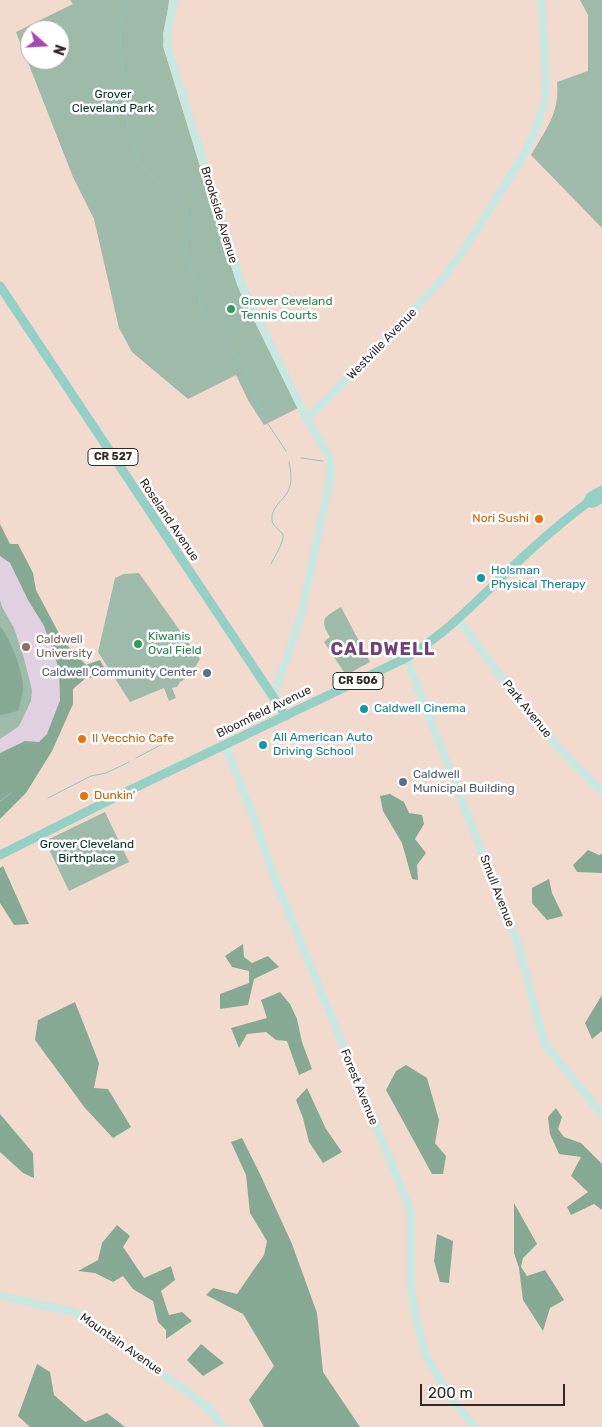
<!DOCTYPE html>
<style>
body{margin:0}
#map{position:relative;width:602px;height:1427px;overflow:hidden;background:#f3dace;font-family:Rubik,sans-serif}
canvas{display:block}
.north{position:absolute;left:20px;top:20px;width:50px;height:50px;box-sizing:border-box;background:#fff;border:1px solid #ada9a8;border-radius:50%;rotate:109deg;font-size:14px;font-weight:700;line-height:20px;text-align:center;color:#322925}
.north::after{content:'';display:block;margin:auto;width:18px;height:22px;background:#a548b2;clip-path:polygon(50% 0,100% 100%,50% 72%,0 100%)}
.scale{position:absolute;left:420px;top:1384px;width:145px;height:22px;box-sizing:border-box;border:2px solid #322925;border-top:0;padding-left:6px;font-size:15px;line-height:18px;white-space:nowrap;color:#322925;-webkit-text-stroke:4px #fff;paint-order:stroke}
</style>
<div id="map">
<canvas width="602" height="1427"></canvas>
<div class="north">N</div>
<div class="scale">200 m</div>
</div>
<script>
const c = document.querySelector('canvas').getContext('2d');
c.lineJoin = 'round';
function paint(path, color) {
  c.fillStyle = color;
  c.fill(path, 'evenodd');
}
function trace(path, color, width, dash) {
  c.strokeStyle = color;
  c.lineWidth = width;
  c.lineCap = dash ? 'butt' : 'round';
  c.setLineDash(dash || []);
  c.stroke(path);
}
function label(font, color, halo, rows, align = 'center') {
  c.font = font + ' Rubik,sans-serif';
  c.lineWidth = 5;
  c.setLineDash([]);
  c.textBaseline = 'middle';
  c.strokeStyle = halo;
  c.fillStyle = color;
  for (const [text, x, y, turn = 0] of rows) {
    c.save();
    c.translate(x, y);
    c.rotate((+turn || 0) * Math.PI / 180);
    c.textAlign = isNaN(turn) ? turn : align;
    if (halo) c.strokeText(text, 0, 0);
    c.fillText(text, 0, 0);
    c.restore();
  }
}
paint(new Path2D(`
 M0,556L10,563L28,600L44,626L59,669L60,700L47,734L39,742L25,741L0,753Z`), '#e0d0e2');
paint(new Path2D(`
 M70,0H169L163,46L226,251L240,292L298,408L264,425L248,400L236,375L188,399L132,352L119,328L94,219L73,177L16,32L73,4ZM30,30H60V60H30Z
 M580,0H602V228L531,155C546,129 560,113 557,82L588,71V15Z
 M139,573L200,659L190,676L180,682L177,687L172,688L176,698L169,701L164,688L130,702L98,652L115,578L124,574Z
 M0,600L2,607L14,628L23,655L32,690L31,701L19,726L0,739V715L4,713L7,637L0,626Z
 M341,607L370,662L346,675L324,642L330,637C319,619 324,617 341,607Z
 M105,812L129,862L69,891L45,841Z`), '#9ebaa8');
paint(new Path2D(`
 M0,524L10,544H18L33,573L36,590L63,641L86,665L100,660L106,671L100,678H86L73,689V704L52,751L26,793L0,819V753L25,741L39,742L47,734L60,700L59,669L44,626L28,600L10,563L0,556Z
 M0,626C10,638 23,671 23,688C23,695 20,703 18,711L0,715Z
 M390,794L404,802L409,813L422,815L424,824L415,839L426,853L417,865L418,880L412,879L402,843L383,811L380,796Z
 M588,850L599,855L602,854V873L577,872L573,865Z
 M3,866L29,924L14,925L0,903V868Z
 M549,879L552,893L563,916L547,920L532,903V888Z
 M243,944L244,957L252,963L268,956L279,967L254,979L248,1005L220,1009V994L249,983V971L232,967L225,956Z
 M280,992L290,1004L297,1019L302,1042L312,1069L299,1075L287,1041L276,1040L266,1032L247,1034L239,1048L231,1028L267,1018L261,1000Z
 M602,995V1031L592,1039L585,1023Z
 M75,1002L99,1063L94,1088L108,1089L131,1127L113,1138L85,1108L35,1040L38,1020Z
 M406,1065L427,1078L439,1120L435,1143L446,1156L443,1174H432L386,1090L396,1071Z
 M307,1088L326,1129L342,1152L323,1163L309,1142L303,1118L296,1100Z
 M556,1108L562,1117L558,1129L564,1137L581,1143L602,1164V1210L594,1204L571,1215L567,1207L588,1192L571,1176L581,1157L559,1154L550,1134L548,1117Z
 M0,1114L33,1153L34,1178L23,1173L0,1152Z
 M242,1138L260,1174L292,1244L317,1313L323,1372L360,1427H264L249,1400L274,1366L243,1314L206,1295L213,1288L237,1294L264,1255L267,1241L250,1213L246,1175L231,1142Z
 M514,1203L537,1244L523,1258L521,1267L527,1276L545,1270L564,1300L550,1308L543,1331L523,1300L519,1268L514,1253Z
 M117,1225L130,1236L123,1247L144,1278L171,1266L175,1280L161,1291L169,1315L182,1312L192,1321L166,1339V1330L158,1322L153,1301L133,1289L123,1276L113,1282L95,1273L78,1271L98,1260L102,1243Z
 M437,1234L453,1241L449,1283L440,1282L434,1261Z
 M201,1344L224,1363L203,1376L187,1360Z
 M37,1364L50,1372L54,1395L85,1422L107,1413L125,1427H30L18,1416Z`), '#85a993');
trace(new Path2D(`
 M124,0L120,38L128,133L139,161L147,172L177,198L185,208L189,224L185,252L198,286L200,303L207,322L226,343L245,369L262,415L286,451
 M301,458L323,461
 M271,564C274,558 285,540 283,535C280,529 272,527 272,519C271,508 282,501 287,493C293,484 291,471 289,462
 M136,758L172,739
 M48,798L91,776L106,773L129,762
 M0,801L11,793`), '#93c2c3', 1);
trace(new Path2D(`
 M174,0L167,34L168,48L241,284L307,419L329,457L331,465L330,478L301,616L273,698
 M307,419L365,361L441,281L465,248L522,158L534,133L545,101L546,83L541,0
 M458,620L541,729L602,792
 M406,658L517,941L544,1043L602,1114
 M225,745L254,818L274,877L408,1204L411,1215V1287L414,1310L426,1356L450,1397L475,1427
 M0,1296L75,1312L199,1400L211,1411L223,1427`), '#c9e8e2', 8);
trace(new Path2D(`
 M0,286L286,716
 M587,503H594L602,498
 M0,855L126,792L406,658C445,634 476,602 508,571C533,547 559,524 587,503L590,497L602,490`), '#94d0c5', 9);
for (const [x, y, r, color] of [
 [231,309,5,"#2e9e5b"],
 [539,519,5,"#e8710a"],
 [481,578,5,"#0f9aa8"],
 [138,644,5,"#2e9e5b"],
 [26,647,5,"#8d6e63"],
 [207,673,5,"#5c6f8a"],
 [364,709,5,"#0f9aa8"],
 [82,739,5,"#e8710a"],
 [263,745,5,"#0f9aa8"],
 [403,782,5,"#5c6f8a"],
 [84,796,5,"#e8710a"]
]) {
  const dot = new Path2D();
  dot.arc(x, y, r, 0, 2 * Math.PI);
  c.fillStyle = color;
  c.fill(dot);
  trace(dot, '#fff', 2);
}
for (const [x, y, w] of [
 [113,457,50],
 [358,681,50]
]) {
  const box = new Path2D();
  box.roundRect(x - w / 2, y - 8.5, w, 17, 4);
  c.fillStyle = '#fff';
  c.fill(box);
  trace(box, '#322925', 1);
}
label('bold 11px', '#322925', null, [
 ["CR 527",113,457],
 ["CR 506",358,681]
]);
label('12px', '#03321d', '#fff', [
 ["Grover",113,95],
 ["Cleveland Park",113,109],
 ["Grover Cleveland",87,845],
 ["Birthplace",87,859]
]);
label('12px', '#322925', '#fff', [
 ["Brookside Avenue",219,215,73],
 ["Westville Avenue",382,344,-46],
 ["Roseland Avenue",169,520,56],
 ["Park Avenue",527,709,51],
 ["Bloomfield Avenue",264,712,-26],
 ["Smull Avenue",497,891,69],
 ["Forest Avenue",359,1087,68],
 ["Mountain Avenue",121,1344,35]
]);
label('12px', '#27864d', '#fff', [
 ["Grover Ceveland",241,302],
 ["Tennis Courts",241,316],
 ["Kiwanis",148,637],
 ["Oval Field",148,651]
], 'left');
label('12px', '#c56008', '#fff', [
 ["Nori Sushi",529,519,"right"],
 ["Il Vecchio Cafe",92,739],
 ["Dunkin'",94,796]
], 'left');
label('12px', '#0d838f', '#fff', [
 ["Holsman",491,571],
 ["Physical Therapy",491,585],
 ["Caldwell Cinema",374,709],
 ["All American Auto",273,738],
 ["Driving School",273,752]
], 'left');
label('12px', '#785e54', '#fff', [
 ["Caldwell",36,640],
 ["University",36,654]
], 'left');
label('12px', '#4e5e75', '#fff', [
 ["Caldwell Community Center",197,673],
 ["Caldwell",413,775,"left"],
 ["Municipal Building",413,789,"left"]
], 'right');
c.letterSpacing = '1px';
label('bold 18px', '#704177', '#fff', [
 ["CALDWELL",383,650]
]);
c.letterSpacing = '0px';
</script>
